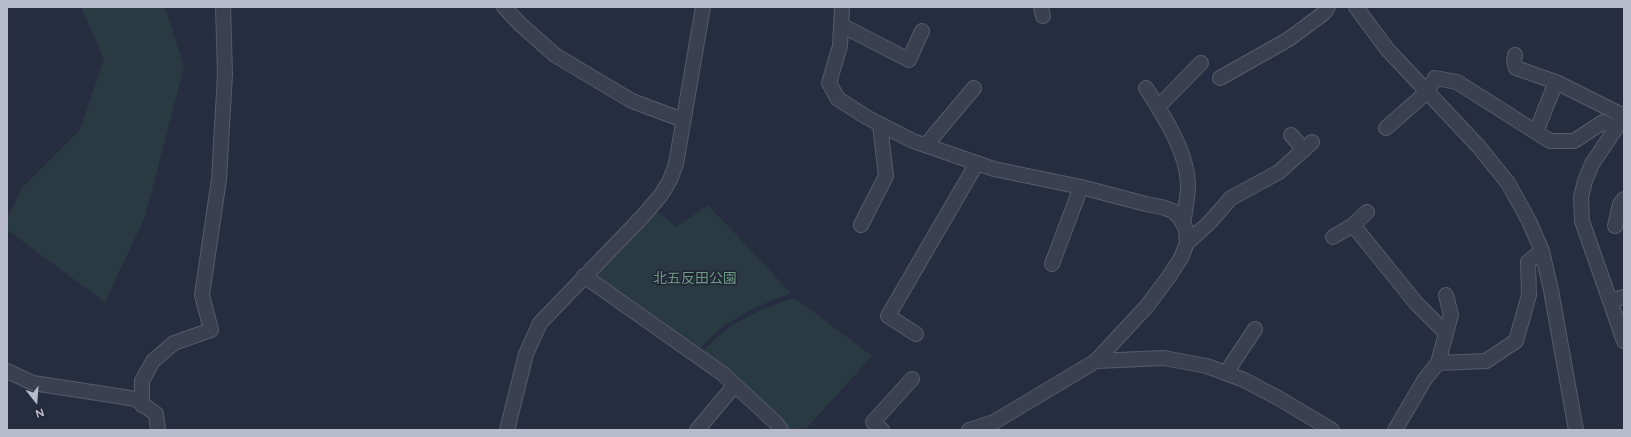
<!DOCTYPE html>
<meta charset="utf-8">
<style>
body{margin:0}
#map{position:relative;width:1631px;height:437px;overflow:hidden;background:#272d41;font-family:Figtree,sans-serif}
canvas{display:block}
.frame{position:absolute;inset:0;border:8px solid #b8bbcb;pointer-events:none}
.north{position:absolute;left:16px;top:381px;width:40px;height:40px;-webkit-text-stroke:3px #202536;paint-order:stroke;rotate:163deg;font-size:11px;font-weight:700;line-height:16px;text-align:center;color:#b8bbcb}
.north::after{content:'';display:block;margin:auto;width:14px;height:18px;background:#b8bbcb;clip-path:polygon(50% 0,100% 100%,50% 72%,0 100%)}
</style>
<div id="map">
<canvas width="1631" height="437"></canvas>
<div class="frame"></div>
<div class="north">N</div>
</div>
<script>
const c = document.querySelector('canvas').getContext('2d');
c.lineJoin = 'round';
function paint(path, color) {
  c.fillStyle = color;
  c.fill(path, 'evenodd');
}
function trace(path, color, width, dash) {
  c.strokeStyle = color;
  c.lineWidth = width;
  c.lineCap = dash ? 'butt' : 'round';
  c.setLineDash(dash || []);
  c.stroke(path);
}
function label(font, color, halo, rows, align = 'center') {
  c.font = font + ' Figtree,"Noto Sans JP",sans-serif';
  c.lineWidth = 3;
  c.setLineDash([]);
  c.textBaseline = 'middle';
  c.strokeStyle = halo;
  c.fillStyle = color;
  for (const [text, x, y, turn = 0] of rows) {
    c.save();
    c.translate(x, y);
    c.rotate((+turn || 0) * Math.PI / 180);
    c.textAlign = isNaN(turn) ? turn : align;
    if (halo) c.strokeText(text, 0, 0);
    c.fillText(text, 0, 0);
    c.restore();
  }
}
paint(new Path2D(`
 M81,7H165L184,67L145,217L105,302L7,230V219L23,187L80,130L104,59Z
 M708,205L791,293L756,307L723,326L698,350L596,276L655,210L676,227Z
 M795,298L872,356L805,430H787L702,353C726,323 759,309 795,298Z`), '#293a42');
const minor = new Path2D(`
 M504,7L520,24L555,55L632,101L683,120
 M842,7L840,46L829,83L838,99L868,118L913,141L994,169L1081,187L1146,204L1162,207L1173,211L1179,217L1186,229L1187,243L1181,258L1168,278L1147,306L1096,361L994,422L969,430
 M1041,7L1043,16
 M1356,7L1387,49L1479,147L1508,183L1529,221L1542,251L1551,290L1576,430
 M841,25L909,60L922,31
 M1515,55L1514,61L1516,68L1556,82L1624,116
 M1220,78L1289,39L1324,13L1328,7
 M1146,88C1163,115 1187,151 1188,184C1188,197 1185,211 1183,224
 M1158,107L1201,63
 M1624,116L1592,164L1585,181L1581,197L1582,221L1624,341
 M1386,128L1427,92L1435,78L1457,82L1550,141H1574L1603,122L1616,128
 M1536,132L1556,82
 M1291,135L1304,150
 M926,145L974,88
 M1367,212L1353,225L1416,303L1446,333
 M861,225L886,176L880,125
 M1615,226L1620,204L1624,199
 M1333,237L1353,225
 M1187,243L1210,222L1231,198L1279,172L1312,142
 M1052,264L1081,187
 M584,276L723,374L776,423L781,430
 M1610,301L1624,297
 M916,334L888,316L977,163
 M1096,361L1164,358L1207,366L1244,380L1280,399L1332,430
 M1438,363L1451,315L1446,295
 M7,371L33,383L130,398L137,400L156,414L158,430
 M1226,373L1255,329
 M142,405V381L153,361L174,343L211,330L202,295L219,179L225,74L223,7
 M507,430L526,354L540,323L643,216L661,195L670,180L676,164L703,7
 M697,430L735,385
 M882,430L873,422L912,379
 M1395,430L1425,379L1438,363L1486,361L1516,341L1529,295L1528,262L1542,251`);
trace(minor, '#565b6b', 16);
trace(minor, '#3b4051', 14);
label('14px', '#6f9b82', '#202536', [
 ["北五反田公園",695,279]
]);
</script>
